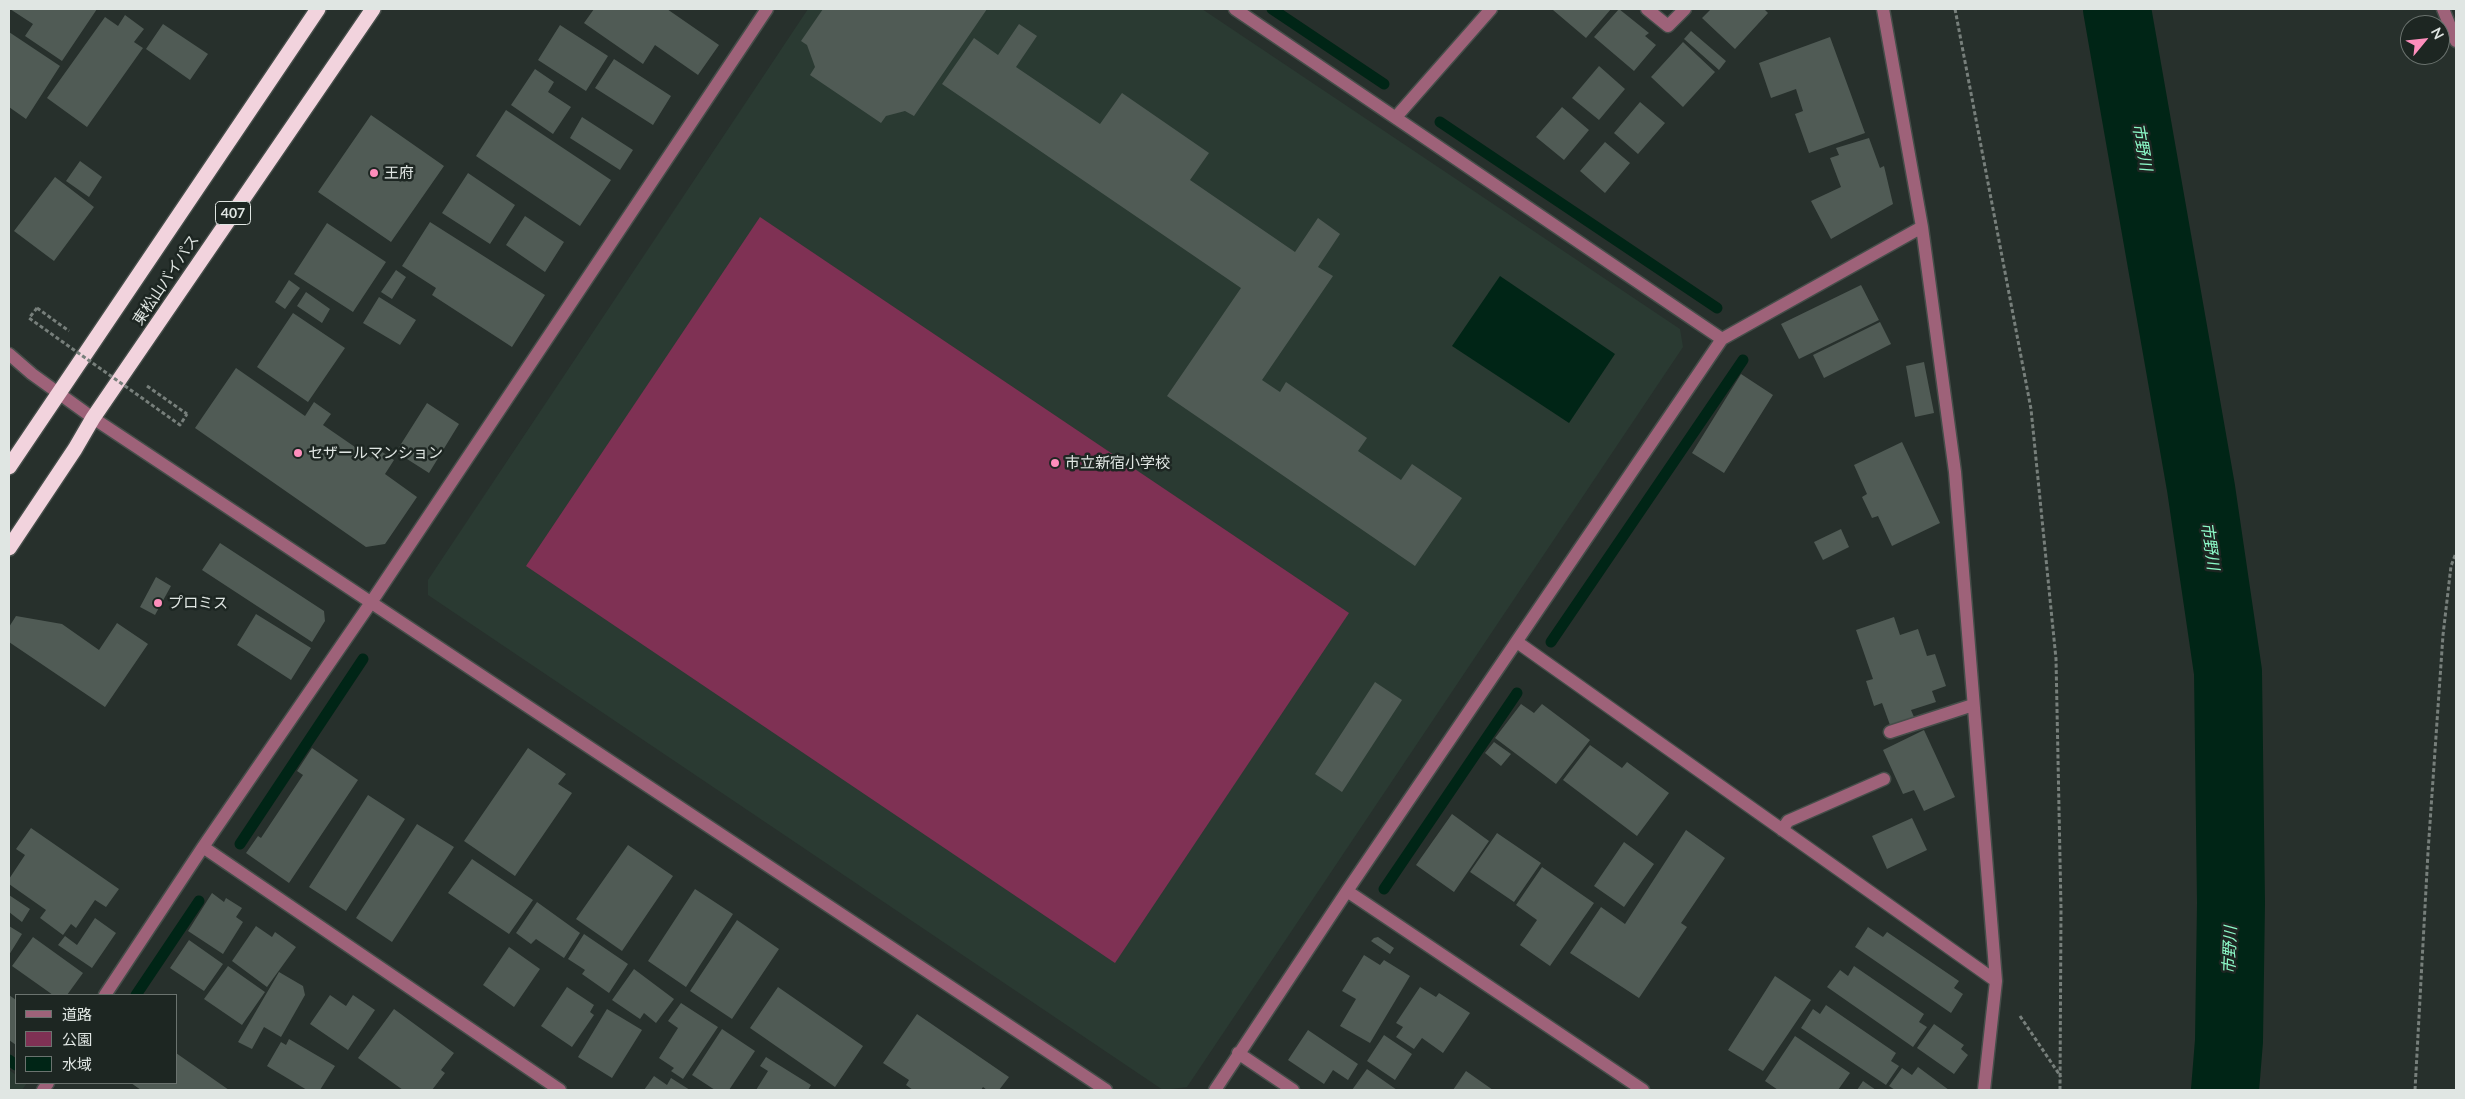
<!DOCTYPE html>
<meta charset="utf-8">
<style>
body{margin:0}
#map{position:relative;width:2465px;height:1099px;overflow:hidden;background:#27302c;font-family:Lato,"Noto Sans JP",sans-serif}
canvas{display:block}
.frame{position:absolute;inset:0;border:10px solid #e0e6e3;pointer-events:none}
.legend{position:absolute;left:15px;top:994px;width:162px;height:90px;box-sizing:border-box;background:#1d2622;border:1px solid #6b736f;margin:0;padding:6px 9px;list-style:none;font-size:15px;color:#e0e6e3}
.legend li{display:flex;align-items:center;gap:10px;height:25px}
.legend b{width:25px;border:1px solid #6b736f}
.north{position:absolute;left:2400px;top:15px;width:50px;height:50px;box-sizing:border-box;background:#1d2622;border:1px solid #6b736f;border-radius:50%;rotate:62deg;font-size:14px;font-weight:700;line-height:20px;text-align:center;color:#e0e6e3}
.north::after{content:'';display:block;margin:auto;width:18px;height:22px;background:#fe8ebc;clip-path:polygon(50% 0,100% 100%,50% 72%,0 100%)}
</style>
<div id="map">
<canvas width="2465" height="1099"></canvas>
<div class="frame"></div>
<ul class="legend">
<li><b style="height:6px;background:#9e6279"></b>道路</li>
<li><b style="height:14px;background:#7f3154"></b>公園</li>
<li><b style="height:14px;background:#002516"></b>水域</li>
</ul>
<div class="north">N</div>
</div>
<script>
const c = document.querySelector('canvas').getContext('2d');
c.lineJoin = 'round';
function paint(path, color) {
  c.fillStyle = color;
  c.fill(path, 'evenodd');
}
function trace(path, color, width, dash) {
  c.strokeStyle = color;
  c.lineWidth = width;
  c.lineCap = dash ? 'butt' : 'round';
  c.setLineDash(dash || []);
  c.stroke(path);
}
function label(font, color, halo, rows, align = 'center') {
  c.font = font + ' Lato,"Noto Sans JP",sans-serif';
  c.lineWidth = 5;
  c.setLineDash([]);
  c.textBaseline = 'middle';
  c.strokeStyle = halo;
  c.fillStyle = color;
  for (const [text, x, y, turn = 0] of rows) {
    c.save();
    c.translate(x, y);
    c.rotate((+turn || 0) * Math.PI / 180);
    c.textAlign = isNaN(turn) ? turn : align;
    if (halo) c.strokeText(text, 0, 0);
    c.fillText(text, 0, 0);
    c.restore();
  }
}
paint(new Path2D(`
 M808,9H1202L1680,329L1683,347L1187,1087L1163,1090L428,595V580Z
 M9,1070L16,1075V1083H27L22,1090H9Z`), '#2a3a32');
paint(new Path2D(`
 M760,217L1349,613L1115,963L526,566Z`), '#7f3154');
paint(new Path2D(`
 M1500,276L1615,354L1569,423L1452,346Z`), '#002516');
trace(new Path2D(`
 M1272,9L1384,84
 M1440,122L1717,308
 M1551,642L1743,360
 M240,844L363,659
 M1384,889L1517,693
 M136,995L199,901
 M9,1060L16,1065`), '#002516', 11);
trace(new Path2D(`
 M2117,9L2201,488L2228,672L2231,903L2229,1041L2225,1090`), '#002516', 68);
paint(new Path2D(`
 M10,9H97L62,61L25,36L33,24Z
 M594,9H667L719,45L698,75L655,45L643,64L584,23Z
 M823,9H987L914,116L905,111L886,116L881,123L810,75L815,67L807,45L801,41Z
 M1555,9H1611L1586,38L1553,10Z
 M1619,9L1649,33L1645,36L1656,45L1634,71L1594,37Z
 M1711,9H1764L1768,13L1735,49L1702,18Z
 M125,15L144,29L134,42L143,48L87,127L47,98L105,17L118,26Z
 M163,24L208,54L190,80L146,49Z
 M1019,24L1037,36L1016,67L1100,124L1122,93L1209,153L1190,180L1295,252L1318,218L1340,234L1318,267L1333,276L1262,380L1280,392L1286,382L1367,438L1358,451L1401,480L1412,464L1462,498L1415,566L1167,396L1241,288L942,84L974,38L998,55Z
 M560,25L608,56L586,91L538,60Z
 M1691,31L1726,61L1719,70L1684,39Z
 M9,32L60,66L26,119L9,107Z
 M1830,37L1865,133L1809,153L1795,114L1803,111L1796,89L1771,98L1759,63Z
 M1683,42L1715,72L1683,107L1651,77Z
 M614,59L671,96L653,125L595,88Z
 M1599,66L1625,89L1599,120L1572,98Z
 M535,69L554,82L548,92L571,107L553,134L511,105Z
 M1640,102L1665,123L1638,154L1614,133Z
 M1562,107L1589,130L1564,160L1536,137Z
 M506,110L611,180L580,226L476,156Z
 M371,115L444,166L391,242L318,192Z
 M582,117L633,150L620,170L570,138Z
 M1869,138L1880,168L1884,166L1893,204L1831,239L1811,201L1841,187L1830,158L1839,155L1836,148Z
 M1605,142L1630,163L1605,193L1580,171Z
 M80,161L102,177L89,197L66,181Z
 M468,173L515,205L490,244L442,213Z
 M55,177L94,207L54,261L14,231Z
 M525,216L564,242L545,272L506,245Z
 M430,222L545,295L512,347L432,295L436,288L402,266Z
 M327,223L386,262L353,312L294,274Z
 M396,270L406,277L392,299L381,292Z
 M289,280L300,288L285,309L275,302Z
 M1861,285L1879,320L1799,359L1781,324Z
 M306,292L330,309L322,323L297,306Z
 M379,297L416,320L400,345L363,323Z
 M293,313L345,348L308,402L257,367Z
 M1880,322L1891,344L1824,378L1813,355Z
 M1924,362L1934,413L1915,417L1906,366Z
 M236,368L305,416L314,402L331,414L323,425L371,458L378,449L394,460L385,474L417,497L385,544L366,547L195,428Z
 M1741,374L1773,395L1724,473L1692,453Z
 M427,403L459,424L429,473L396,452Z
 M1902,442L1940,523L1892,546L1878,516L1872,518L1862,497L1867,494L1854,465Z
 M1841,529L1849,547L1823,560L1814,542Z
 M220,543L324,611L325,621L312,642L202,570Z
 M156,577L171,586L155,615L140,607Z
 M256,614L311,648L291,680L237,645Z
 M16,616L62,624L99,650L117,623L148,644L105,707L9,642V627Z
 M1894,617L1900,635L1918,629L1927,656L1935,654L1946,686L1932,691L1936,702L1911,710L1914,717L1890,725L1882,703L1874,706L1866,681L1873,679L1856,630Z
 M1375,682L1402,700L1342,792L1315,774Z
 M1521,704L1534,713L1542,704L1590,740L1556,784L1495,738Z
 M1924,730L1955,797L1924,811L1914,790L1903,794L1883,750Z
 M1494,742L1511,754L1501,766L1485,753Z
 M1590,745L1622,768L1627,762L1669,793L1637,836L1563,780Z
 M312,748L358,780L289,883L246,853L258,836L261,838L303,775L297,771Z
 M528,748L566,774L558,784L572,793L515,876L464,841Z
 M368,795L405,819L346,911L309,887Z
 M1452,814L1489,841L1454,892L1416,865Z
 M1912,818L1927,850L1887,869L1872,836Z
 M417,824L454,847L392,942L356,918Z
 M31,828L119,889L106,907L95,900L76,928L71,924L63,935L40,918L46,910L9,884V879L25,855L16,849Z
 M1686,830L1725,858L1681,923L1687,927L1639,998L1570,953L1601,907L1625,924Z
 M1497,833L1541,863L1514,902L1470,872Z
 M1624,842L1654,864L1624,907L1594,886Z
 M628,845L673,876L622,951L576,919Z
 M472,859L533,900L509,934L448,893Z
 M1542,867L1594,903L1550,966L1520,945L1537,920L1516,905Z
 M695,889L733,914L686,987L648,961Z
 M212,893L224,902L226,898L242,908L236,917L243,922L223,954L188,931Z
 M9,895L30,909L22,922L9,912Z
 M537,902L580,933L564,958L536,939L531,944L516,933Z
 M95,918L116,933L92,968L58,945L65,936L77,945Z
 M737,920L779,949L732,1019L690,991Z
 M9,926L22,934L9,955Z
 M256,926L272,937L275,932L296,947L267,987L232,961Z
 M1868,927L1883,937L1887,932L1959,981L1954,988L1963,994L1951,1013L1855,947Z
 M584,934L628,964L609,993L582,974L585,970L568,959Z
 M33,937L83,973L67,995H53L12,966Z
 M1378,937L1394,948L1390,954L1371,941L1374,938Z
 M189,940L223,964L204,991L170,968Z
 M509,947L540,969L514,1007L483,985Z
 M1364,955L1380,965L1384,960L1410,976L1370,1043L1340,1026L1356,999L1342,991Z
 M228,966L265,992L242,1025L204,999Z
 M1854,966L1924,1014L1919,1022L1927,1027L1913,1047L1827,987L1840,970L1848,976Z
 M634,969L674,999L656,1023L644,1013L640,1019L612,1000Z
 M279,972L303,986L305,995L281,1037L264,1027L252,1049L238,1042Z
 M1775,976L1811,1000L1763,1071L1728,1050Z
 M567,987L594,1005L590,1012L594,1015L572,1047L541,1026Z
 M778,987L863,1046L835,1087L750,1028Z
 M1420,987L1436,997L1439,993L1470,1013L1443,1053L1422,1038L1414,1049L1396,1037L1403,1027L1396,1023Z
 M9,995L16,1000V1045L9,1040Z
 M330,995L346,1006L353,995L375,1010L348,1050L310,1024Z
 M681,1003L718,1027L683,1079L671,1071L674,1068L659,1058L678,1028L668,1021Z
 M1826,1005L1896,1053L1891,1061L1899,1066L1886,1085L1801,1028L1813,1009L1820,1014Z
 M394,1009L454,1053L441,1070L445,1073L432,1090H403L358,1058Z
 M607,1009L642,1030L612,1078L578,1057Z
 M917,1014L1009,1077L999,1090H987L983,1087L981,1090H913L906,1085L909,1080L883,1063Z
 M1934,1024L1964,1045L1961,1049L1968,1055L1954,1074L1917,1048Z
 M722,1029L755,1051L729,1090H715L692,1075Z
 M1308,1030L1358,1064L1348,1080L1333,1070L1324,1084L1288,1060Z
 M1384,1035L1412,1054L1395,1080L1367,1061Z
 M1795,1036L1850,1073L1838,1090H1778L1765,1081Z
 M289,1039L335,1066L320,1090H307L267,1066L281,1042L286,1045Z
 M176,1053L229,1090H141L131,1083H176Z
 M766,1057L811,1085L808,1090H756L768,1071L760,1066Z
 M1918,1067L1949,1090H1895L1889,1086L1902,1068L1912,1075Z
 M1367,1069L1397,1090H1352Z
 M1466,1071L1493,1090H1453Z
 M654,1076L667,1085L671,1078L690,1090H644Z
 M1863,1081L1876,1090H1857Z`), '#505b55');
const minor = new Path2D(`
 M1235,9L1722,339L1922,227
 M1647,9L1668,26L1685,9
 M1883,9L1922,227L1955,472L1996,981L1984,1090
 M2443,9L2456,41
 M1396,117L1491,9
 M9,354L32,374L93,418L1106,1090
 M1517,642L1996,981
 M1890,732L1973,705
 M1782,830L1788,821L1884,779
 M203,847L560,1090
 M1347,891L1643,1090
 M105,995L203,847L372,601L767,9
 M1238,1053L1293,1090
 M43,1090L48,1083
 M1215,1090L1347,891L1722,339`);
const highway = new Path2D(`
 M9,467L318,9
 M9,548L75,449L93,418L373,9`);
trace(minor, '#454d49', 15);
trace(highway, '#454d49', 18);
trace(new Path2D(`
 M1955,9L2031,409L2056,659L2061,909L2060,1090
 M37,308L69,331
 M147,386L187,414
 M2020,1016L2061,1077
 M2415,1090L2428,852L2443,635L2451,566L2456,553`), '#777f7b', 3, [4, 2.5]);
trace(minor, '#9e6279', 12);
trace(highway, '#f2d3dd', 15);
trace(new Path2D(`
 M37,308L29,318L180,425L187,414`), '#777f7b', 3, [4, 2.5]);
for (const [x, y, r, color] of [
 [374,173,5,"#fe8ebc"],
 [298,453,5,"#fe8ebc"],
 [1055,463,5,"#fe8ebc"],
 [158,603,5,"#fe8ebc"]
]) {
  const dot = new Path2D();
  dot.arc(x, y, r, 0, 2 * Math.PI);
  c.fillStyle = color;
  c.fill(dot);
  trace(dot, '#1d2622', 2);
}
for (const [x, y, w] of [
 [233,213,35]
]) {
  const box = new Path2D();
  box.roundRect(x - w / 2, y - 11.5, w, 23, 4);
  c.fillStyle = '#1d2622';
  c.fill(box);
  trace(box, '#e0e6e3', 1);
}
label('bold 14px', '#e0e6e3', null, [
 ["407",233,213]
]);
label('15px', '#e0e6e3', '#1d2622', [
 ["王府",384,173],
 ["セザールマンション",308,453],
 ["市立新宿小学校",1065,463],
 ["プロミス",168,603]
], 'left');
label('15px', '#e0e6e3', '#1d2622', [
 ["東松山バイパス",166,280,-56]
]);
label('italic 16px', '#8dfbc9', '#1d2622', [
 ["市野川",2142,147,80],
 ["市野川",2210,546,82],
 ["市野川",2230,950,-88]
]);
</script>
